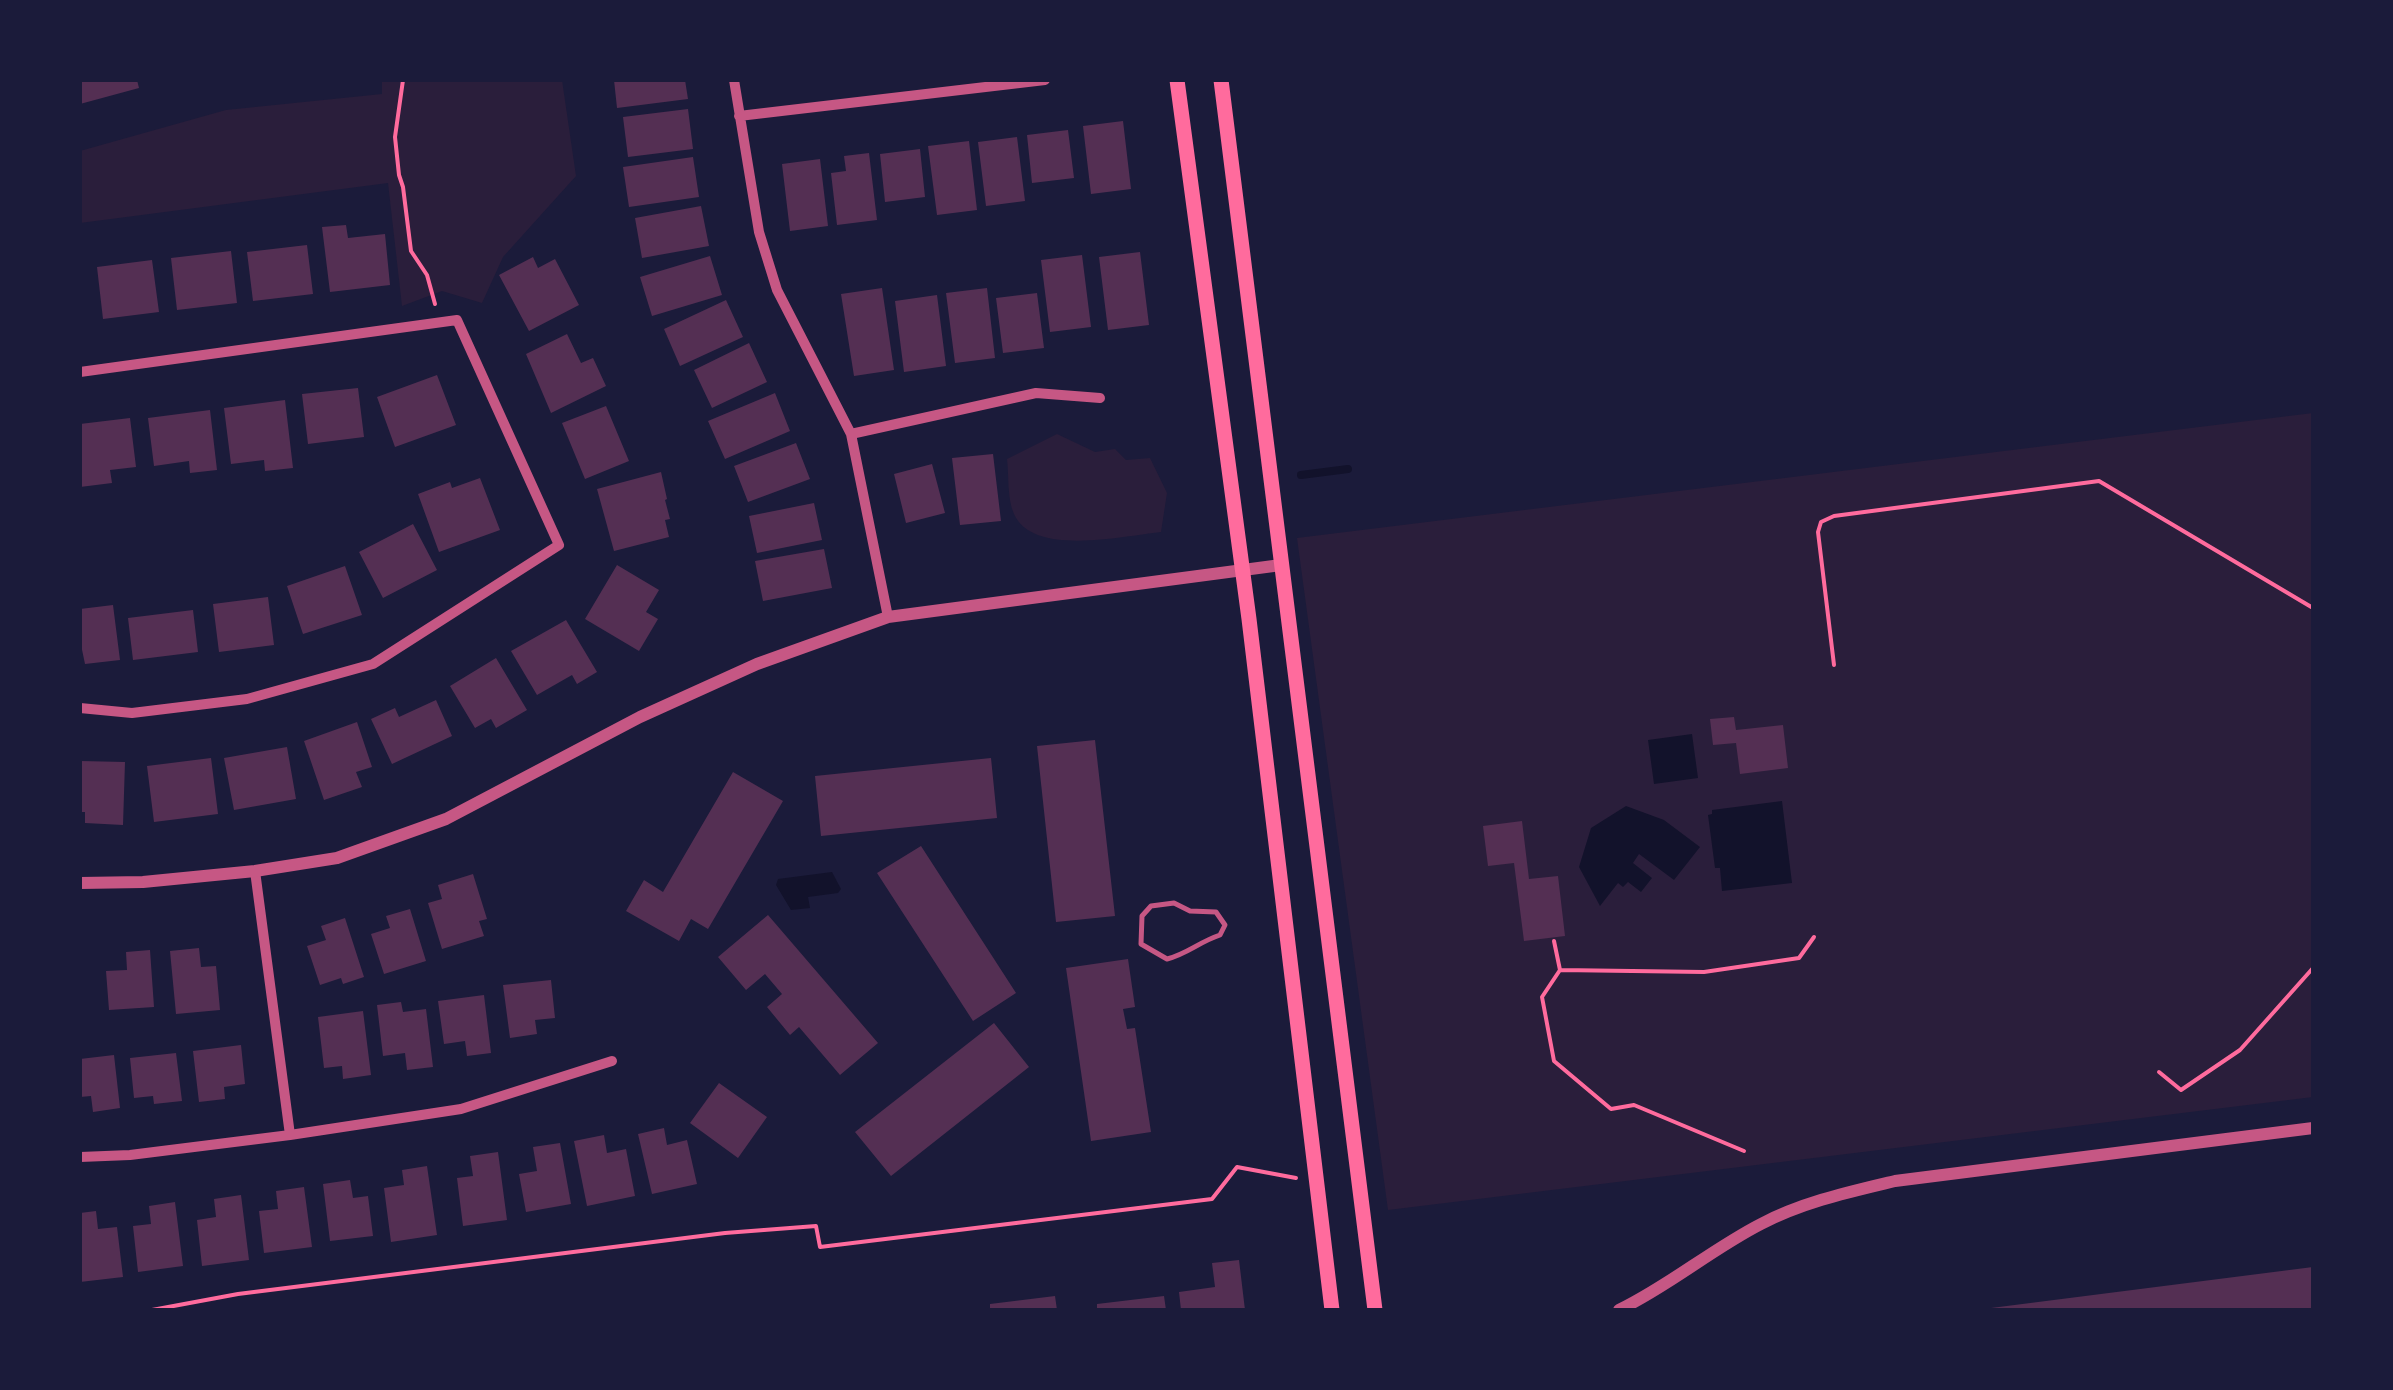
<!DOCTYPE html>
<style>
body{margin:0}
#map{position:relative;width:2393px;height:1390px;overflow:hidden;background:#1b1b3a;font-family:Quicksand,sans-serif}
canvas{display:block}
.frame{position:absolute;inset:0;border:82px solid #1b1b3a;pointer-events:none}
</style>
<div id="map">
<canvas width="2393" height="1390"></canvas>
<div class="frame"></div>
</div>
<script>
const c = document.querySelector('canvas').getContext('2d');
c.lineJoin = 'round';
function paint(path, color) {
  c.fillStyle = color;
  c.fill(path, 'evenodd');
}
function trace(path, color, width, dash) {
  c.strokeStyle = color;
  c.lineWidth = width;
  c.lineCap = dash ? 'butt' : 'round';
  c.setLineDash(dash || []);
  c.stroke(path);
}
paint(new Path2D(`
 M382,80H562L576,176L503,257L482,303L442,291L402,306L388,183L80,223V151L226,110L382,94Z
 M2313,413V1097L1388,1210L1297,538Z
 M1057,434L1095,452L1115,449L1126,460L1150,458L1167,493L1161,532C1123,536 1033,557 1014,514C1007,499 1009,475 1007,459Z`), '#2a1e3b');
paint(new Path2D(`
 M1692,734L1698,778L1654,784L1648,740Z
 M1782,801L1792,883L1722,891L1720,868H1715L1708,815L1712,814V810Z
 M1626,806L1664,820L1700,847L1674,880L1639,854L1633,863L1652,878L1641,892L1628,882L1623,887L1618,883L1600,906L1579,867L1591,828Z
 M832,872L841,889L838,893L808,897L810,908L791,910L776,885L778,879Z`), '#12122b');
trace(new Path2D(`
 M1301,475L1348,469`), '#12122b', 8);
paint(new Path2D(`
 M80,80H137L139,88L80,104Z
 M614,80H685L688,99L617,108Z
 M688,109L693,149L628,157L623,117Z
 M1123,121L1131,189L1091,194L1083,126Z
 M1068,130L1074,178L1032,183L1027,135Z
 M1017,137L1025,201L986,206L978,142Z
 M969,141L977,210L937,215L928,146Z
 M920,149L925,197L885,202L880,154Z
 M869,153L877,220L837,225L831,173L846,171L844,156Z
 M693,157L699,197L629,207L623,167Z
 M820,159L828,226L790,231L782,164Z
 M701,206L709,246L642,258L635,218Z
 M346,225L348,238L385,234L390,285L330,292L322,227Z
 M307,245L313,294L253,301L247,252Z
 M231,251L237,303L177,310L171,258Z
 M1140,252L1149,325L1108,330L1099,257Z
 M1082,255L1091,327L1050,332L1041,260Z
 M710,256L722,295L652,316L640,277Z
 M533,257L538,268L555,259L579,305L529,331L499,275Z
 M152,260L159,312L103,319L97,267Z
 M882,288L894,370L854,376L841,294Z
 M987,288L995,358L955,363L946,293Z
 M1037,293L1044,348L1003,353L996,298Z
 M937,295L946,366L904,372L895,301Z
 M726,300L743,337L680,366L664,329Z
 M567,334L581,363L593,358L606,386L551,413L526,354Z
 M749,343L767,382L712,408L694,370Z
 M437,375L456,425L395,447L377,397Z
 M358,388L364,437L308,444L302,394Z
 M775,393L790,431L725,459L708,421Z
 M285,400L293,468L265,471L264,460L231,464L224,408Z
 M606,406L629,461L585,479L562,423Z
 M210,410L217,470L190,473L189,461L154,466L148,418Z
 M130,418L136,467L110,470L112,483L80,487V424Z
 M796,443L810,479L748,502L734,466Z
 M993,454L1001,521L960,525L952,458Z
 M932,464L945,513L906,523L894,474Z
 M661,472L667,499L665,500L670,519L665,520L669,537L614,551L597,489Z
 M480,478L500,530L439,552L418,494L450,482L452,488Z
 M814,503L822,540L757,553L749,516Z
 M413,524L437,570L383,598L359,552Z
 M824,549L832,588L763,601L755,561Z
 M617,565L659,590L646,612L658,619L639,651L585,619Z
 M345,566L362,615L303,634L287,586Z
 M268,597L274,645L219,652L213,604Z
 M113,605L120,660L85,664L80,640V609Z
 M193,610L198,652L133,660L128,618Z
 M566,620L597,672L577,684L572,675L537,695L511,651Z
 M496,658L527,710L496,728L491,719L475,728L450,686Z
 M436,700L452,736L392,764L371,719L395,708L399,717Z
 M1734,717L1736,730L1783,725L1788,768L1740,774L1736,743L1713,745L1710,719Z
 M357,722L372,767L356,772L362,787L324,800L304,741Z
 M1095,740L1115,916L1056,922L1037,746Z
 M287,747L296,799L234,810L224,758Z
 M211,758L218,814L154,822L147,766Z
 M991,758L997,818L821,836L815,776Z
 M80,761L125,762L123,825L85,823V812H80Z
 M733,772L783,801L708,929L691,919L679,941L626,911L644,880L663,892Z
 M1522,821L1529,879L1558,876L1565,936L1524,941L1514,863L1488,866L1483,826Z
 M921,846L1016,993L973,1021L877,873Z
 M473,874L487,919L479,921L484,936L442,949L428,903L442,899L438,885Z
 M410,909L426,961L384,974L371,934L390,928L386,916Z
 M768,915L878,1043L840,1075L799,1027L790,1035L767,1007L782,994L765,974L746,990L718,957Z
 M345,918L364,977L343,984L341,978L320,985L307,946L326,940L321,926Z
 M199,948L201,967L216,966L220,1010L176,1014L170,951Z
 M150,950L154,1007L109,1010L106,971L127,970L126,952Z
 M1128,959L1135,1007L1123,1009L1127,1029L1135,1028L1151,1132L1091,1141L1066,968Z
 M551,980L555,1018L535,1020L537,1034L510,1038L503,985Z
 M484,995L491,1053L467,1056L465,1041L444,1044L438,1001Z
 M401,1002L403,1012L426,1009L433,1067L407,1070L405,1053L383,1056L377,1005Z
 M363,1011L371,1075L343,1079L342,1066L324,1068L318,1017Z
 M994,1023L1029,1067L891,1176L855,1132Z
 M241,1045L245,1084L224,1087L225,1099L199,1102L193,1051Z
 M176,1053L182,1101L154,1104L153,1096L134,1098L130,1058Z
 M114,1055L120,1108L93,1112L91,1096L80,1097V1059Z
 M719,1083L767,1117L738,1158L690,1123Z
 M664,1128L667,1145L687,1140L697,1184L652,1194L638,1134Z
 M604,1135L607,1153L626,1149L635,1196L587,1206L574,1141Z
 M560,1143L571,1204L526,1212L519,1174L537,1171L533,1147Z
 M498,1152L507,1220L463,1226L457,1178L473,1176L470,1156Z
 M427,1166L437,1235L391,1242L384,1188L404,1185L402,1170Z
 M350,1180L353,1198L368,1196L373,1236L330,1241L323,1184Z
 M304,1187L312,1247L264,1253L259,1211L278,1209L276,1191Z
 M241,1195L249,1260L202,1266L197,1220L216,1217L214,1199Z
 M175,1202L183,1266L138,1272L133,1226L151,1224L149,1206Z
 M96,1211L98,1229L117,1227L123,1277L80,1282V1213Z
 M1239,1260L1245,1310H1181L1179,1292L1215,1287L1212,1263Z
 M2313,1267V1310H1991V1308Z
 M1055,1296L1057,1310H990V1304Z
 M1164,1296L1166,1310H1097V1304Z`), '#542f53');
trace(new Path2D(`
 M403,80L395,137L399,175L403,187L411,251L427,275L435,304
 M1834,665L1818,532L1821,522L1834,516L2099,481L2313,608
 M1554,941L1560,970L1542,997L1554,1061L1611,1109L1634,1105L1744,1151
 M1560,970L1704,972L1799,958L1814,937
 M2159,1072L2181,1090L2240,1050L2313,968
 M152,1310L238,1294L725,1233L816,1226L820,1247L1212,1199L1237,1167L1296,1178`), '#ff6b9d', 4);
trace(new Path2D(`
 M1174,903L1190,911L1216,912L1225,925L1220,935C1199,942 1187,954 1167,959L1141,944L1142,916L1151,906Z`), '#c65784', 5);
trace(new Path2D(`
 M734,80L759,232L777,290L851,434L888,617
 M739,116L1045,80
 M80,372L457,320L559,545L373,664L247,699L132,713L80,708
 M851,434L1036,393L1100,398
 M255,871L290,1135
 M80,1157L130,1155L290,1135L461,1109L612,1061`), '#c65784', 10);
trace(new Path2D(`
 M80,883L143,882L255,871L337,858L446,819L640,717L757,664L888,617L1281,565
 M1619,1310C1669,1286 1712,1249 1761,1224C1803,1202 1849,1192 1895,1181L2313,1128`), '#c65784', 12);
trace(new Path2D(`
 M1177,80L1249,619L1332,1310
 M1221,80L1375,1310`), '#ff6b9d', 15);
</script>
